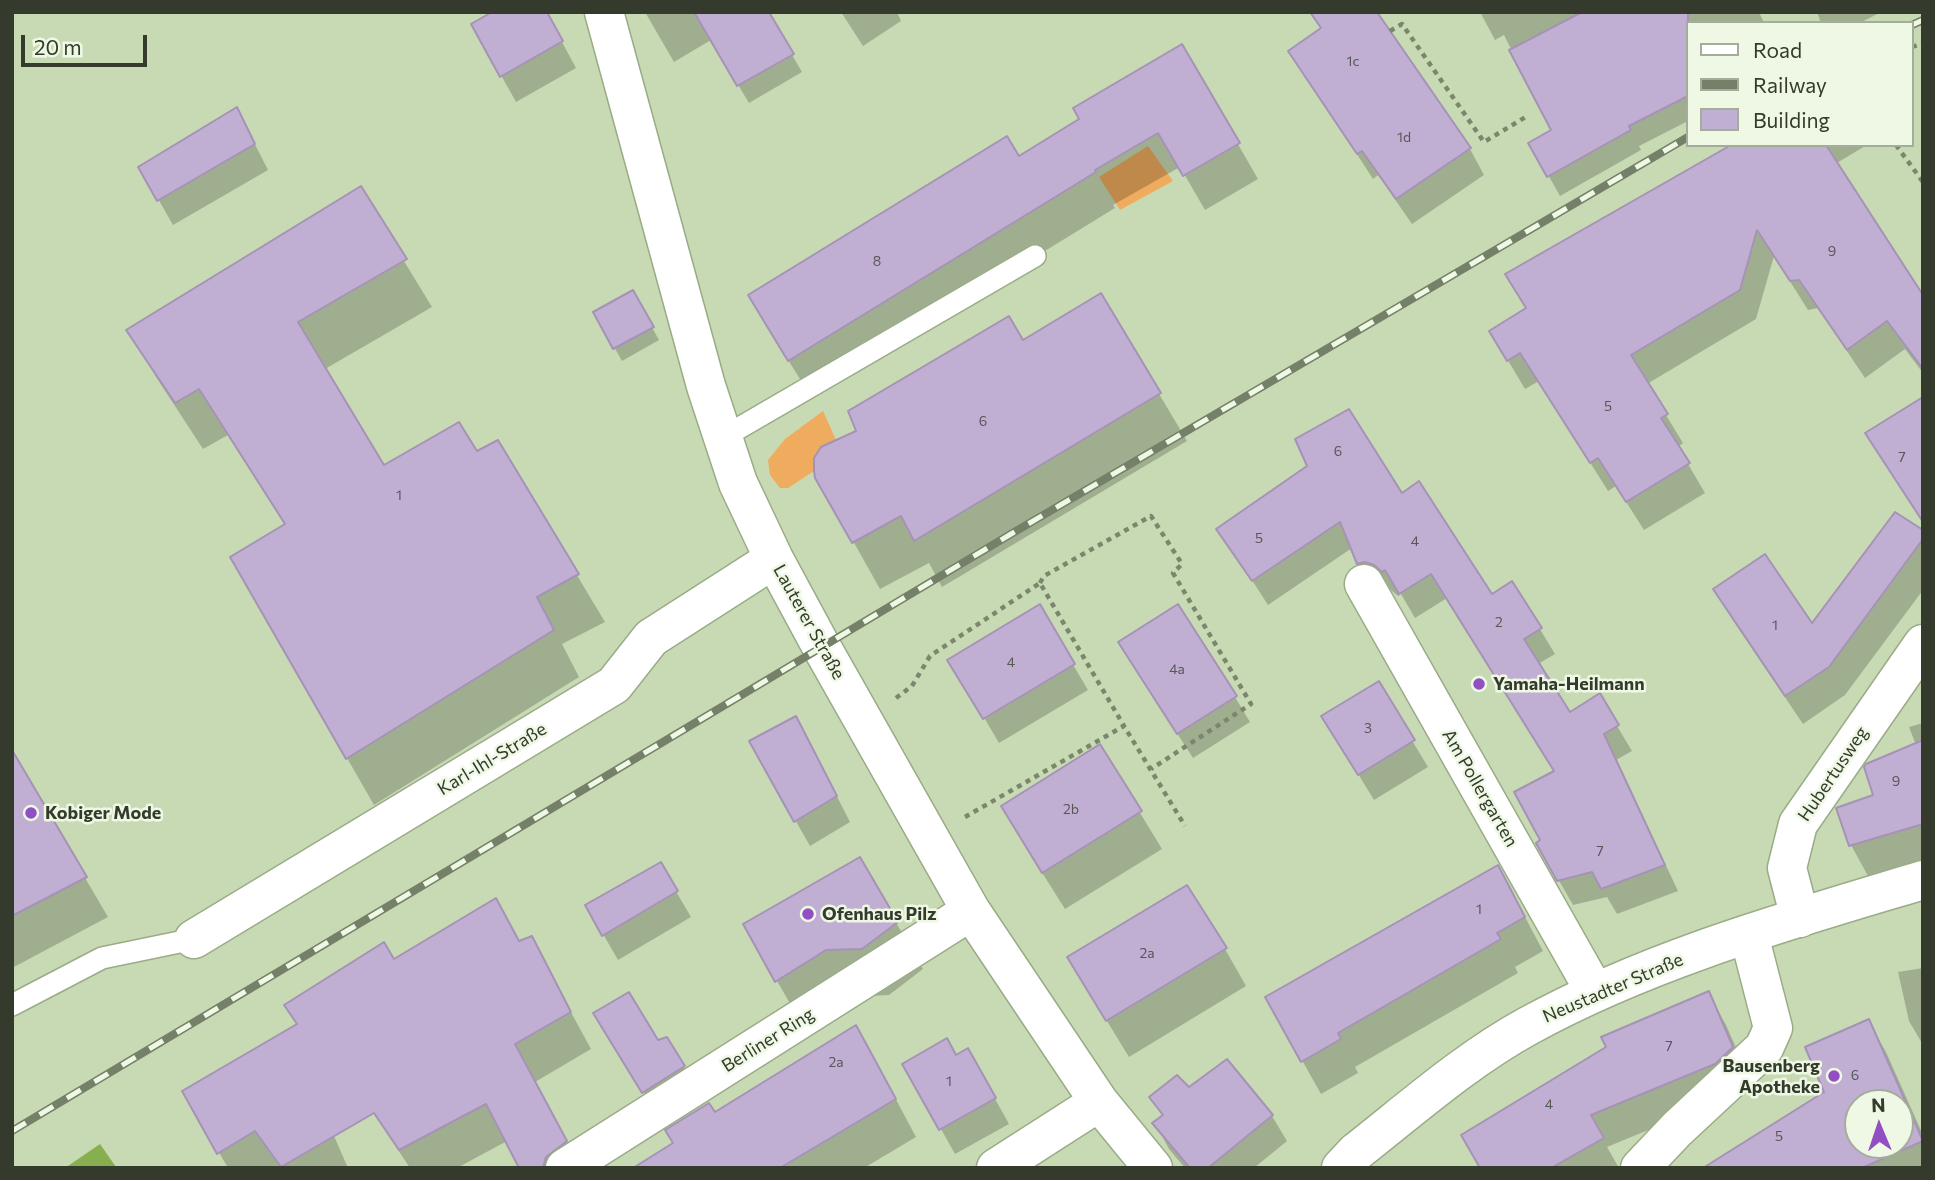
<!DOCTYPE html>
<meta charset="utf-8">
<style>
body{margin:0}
#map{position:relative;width:1935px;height:1180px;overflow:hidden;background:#c8dab4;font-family:Commissioner,sans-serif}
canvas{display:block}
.frame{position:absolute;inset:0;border:14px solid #343b2c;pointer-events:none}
.legend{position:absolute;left:1686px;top:21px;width:228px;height:126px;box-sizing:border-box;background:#eef8e4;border:2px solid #a4ac9a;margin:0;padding:9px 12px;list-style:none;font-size:21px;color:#343b2c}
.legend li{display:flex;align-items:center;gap:14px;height:35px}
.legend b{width:35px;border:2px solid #a4ac9a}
.north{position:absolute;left:1844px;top:1089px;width:70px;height:70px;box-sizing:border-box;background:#eef8e4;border:2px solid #a4ac9a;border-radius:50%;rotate:358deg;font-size:19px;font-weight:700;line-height:28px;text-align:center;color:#343b2c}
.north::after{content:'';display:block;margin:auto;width:24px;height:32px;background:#924ec3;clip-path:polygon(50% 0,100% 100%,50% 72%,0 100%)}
.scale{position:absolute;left:21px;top:35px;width:126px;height:32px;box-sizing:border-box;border:4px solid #343b2c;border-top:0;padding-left:9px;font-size:21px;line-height:24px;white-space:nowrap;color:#343b2c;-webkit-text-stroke:5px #eef8e4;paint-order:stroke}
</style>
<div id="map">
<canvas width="1935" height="1180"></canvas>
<div class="frame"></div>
<ul class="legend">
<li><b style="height:9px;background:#fff"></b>Road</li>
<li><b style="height:9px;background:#748067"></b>Railway</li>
<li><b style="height:19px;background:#c1aed3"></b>Building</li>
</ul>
<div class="north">N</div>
<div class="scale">20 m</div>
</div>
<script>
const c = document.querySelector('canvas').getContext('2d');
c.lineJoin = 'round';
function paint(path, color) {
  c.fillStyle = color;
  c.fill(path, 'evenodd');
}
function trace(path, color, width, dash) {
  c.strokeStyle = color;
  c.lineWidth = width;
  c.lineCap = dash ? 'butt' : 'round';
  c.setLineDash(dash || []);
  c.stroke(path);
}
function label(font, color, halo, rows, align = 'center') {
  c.font = font + ' Commissioner,sans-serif';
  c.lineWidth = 5;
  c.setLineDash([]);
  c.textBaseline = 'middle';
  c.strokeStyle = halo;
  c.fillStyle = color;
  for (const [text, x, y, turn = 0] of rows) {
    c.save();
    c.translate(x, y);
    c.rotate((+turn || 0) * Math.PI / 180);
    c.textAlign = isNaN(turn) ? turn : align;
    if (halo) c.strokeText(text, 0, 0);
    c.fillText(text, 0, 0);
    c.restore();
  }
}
paint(new Path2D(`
 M1148,146L1173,181L1120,210L1099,177Z
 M823,411L836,440C820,447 814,453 814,471L788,488H780L770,475L768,460L785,439Z`), '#efac5e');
paint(new Path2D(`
 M100,1144L116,1167L65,1168Z`), '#87af50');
paint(new Path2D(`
 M546,12L576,68L516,102L473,25Z
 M645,12H767L802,72L749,103L711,40L674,62Z
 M841,12H897L901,21L863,46Z
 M1375,12L1470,149L1484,175L1412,224L1378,175L1373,179L1290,51Z
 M1480,12H1759L1764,23H1688V121L1639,146L1641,150L1560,196L1530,143L1553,131L1504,35L1495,40Z
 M1817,12H1881L1860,23H1821Z
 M1182,47L1258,179L1205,210L1180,167L1113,205L1115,208L810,395L770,331L1019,158L1081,120Z
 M237,109L268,170L173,225L140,167Z
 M1736,145H1867L1835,164L1923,298V373L1905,349L1865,378L1818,308L1808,310L1774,256L1756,319L1647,384L1683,443L1678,447L1705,493L1644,530L1616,486L1608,491L1539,381L1525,389L1491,332L1528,309Z
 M360,189L432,307L325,369L383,467L477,453L497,442L605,622L562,644L579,677L374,805L232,558L286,526L228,435L203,449L156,377L129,330Z
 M632,292L659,340L622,361L595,313Z
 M1101,296L1187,441L942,587L929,563L880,589L817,477L858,431L1022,342Z
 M1867,434L1923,520L1884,463Z
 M1401,495L1491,596L1512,583L1555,654L1538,664L1569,714L1599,696L1632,751L1616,760L1678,891L1617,914L1607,897L1573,905L1538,844L1543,841L1556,772L1447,598L1415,618L1401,594L1398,596L1391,590L1380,587L1373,588L1352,548L1268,605L1219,529Z
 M1923,533V590L1845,695L1803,724L1732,619L1715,590L1812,626Z
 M1039,607L1088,690L999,743L950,660Z
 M1135,668L1235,697L1250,722L1193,758Z
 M1378,684L1428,767L1374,800L1338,741Z
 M1923,723V859L1868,876L1851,845L1839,809L1876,796L1916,745L1909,727Z
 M751,742L810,744L850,822L810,846Z
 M1100,747L1162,849L1065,909L1024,844Z
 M12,753L108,917L12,968Z
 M859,859L923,969L889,995L853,997L804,1028L745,925Z
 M660,864L691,917L618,960L587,906Z
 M1516,900L1543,951L1515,967L1518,973L1355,1067L1358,1073L1321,1094L1267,998Z
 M531,939L591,1049L535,1082L581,1168H521L507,1141L457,1168H410L321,1034L393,961L520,943Z
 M1225,949L1246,986L1129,1057L1091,995Z
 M1923,968V1045L1909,1021L1898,972Z
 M1708,993L1726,1025L1750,1079L1733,1095L1607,1147L1619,1168H1481Z
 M596,1014L658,1042L666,1039L691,1079L651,1104Z
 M1868,1021L1886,1052L1923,1135V1168H1707L1826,1093ZM1858,1103H1900V1145H1858Z
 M968,1050L1009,1124L955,1154L941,1129Z
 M877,1064L916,1137L864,1168H637L675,1144L715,1114Z
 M310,1081L348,1168H228L184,1092Z
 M1188,1090L1272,1116L1287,1141L1254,1168H1185L1169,1149L1155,1123L1163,1117L1151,1098Z`), '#0003');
const building = new Path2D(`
 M492,12H547L563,41L500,77L471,24Z
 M694,12H769L794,54L737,86Z
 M1310,12H1377L1471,148L1396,199L1362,151L1357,154L1288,51L1321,28Z
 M1582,12H1688V96L1629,126L1631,130L1547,177L1528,143L1551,130L1509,50Z
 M1182,44L1240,143L1183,176L1158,133L1095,170L1096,172L788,361L748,295L1007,136L1019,156L1079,119L1073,108Z
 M237,107L255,144L157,201L138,167Z
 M1731,145H1826L1923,295V369L1887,321L1847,350L1799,280L1790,281L1757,230L1740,290L1631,355L1668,414L1661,418L1690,463L1626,502L1598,458L1590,463L1520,353L1507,361L1489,331L1526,308L1505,274Z
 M361,186L407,259L298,322L384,465L459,422L477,451L498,440L579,574L537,597L554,630L346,759L230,557L285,524L199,389L175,403L126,330Z
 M633,290L654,327L613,349L593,312Z
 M1101,293L1161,393L914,541L901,516L852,543L815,478L814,471V458L821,447L856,431L848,411L1009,316L1023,340Z
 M1923,397V522L1865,433Z
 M1349,409L1402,493L1419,481L1492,594L1512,581L1542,628L1524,639L1570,712L1600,693L1619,725L1604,734L1665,865L1601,889L1592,872L1557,881L1536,843L1540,840L1514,792L1554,771L1431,574L1399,594L1385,570L1382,572L1374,565L1365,562L1357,564L1340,522L1252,581L1216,529L1307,466L1295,439Z
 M1895,512L1923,530V539L1829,667L1785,696L1713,589L1765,554L1812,623Z
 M1040,604L1075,664L983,719L947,660Z
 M1178,604L1237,696L1177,734L1118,642Z
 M1379,681L1415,740L1358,775L1321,716Z
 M796,716L837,796L794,822L749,741Z
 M1923,740V824L1849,846L1836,808L1873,795L1864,767L1866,764Z
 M1100,744L1142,811L1042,873L1001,806Z
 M12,750L87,877L12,916Z
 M860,857L898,922L862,949L826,950L775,982L743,924Z
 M661,862L678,891L602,936L585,905Z
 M1498,865L1525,917L1497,933L1501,939L1338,1033L1341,1039L1301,1062L1265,997Z
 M1187,885L1227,948L1106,1021L1067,957Z
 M496,898L519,941L532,936L571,1012L515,1044L567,1141L546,1157L543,1168H519L486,1104L399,1150L374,1113L281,1167L255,1131L217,1154L182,1091L297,1024L284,1005L384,942L394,959Z
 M1709,991L1733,1047L1715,1064L1591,1115L1604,1138L1551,1168H1480L1461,1135L1606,1047L1601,1037Z
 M629,992L658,1040L667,1037L685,1066L642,1093L593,1013Z
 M1869,1019L1923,1141L1862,1168H1703L1824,1092L1805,1047ZM1858,1103H1900V1145H1858Z
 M856,1025L896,1099L780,1168H633L673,1143L665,1130L709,1103L715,1112Z
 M947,1038L956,1055L968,1048L996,1098L939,1130L902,1064Z
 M1227,1059L1273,1115L1208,1168H1190L1152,1123L1163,1115L1149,1097L1177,1075L1189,1087Z`);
paint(building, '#c1aed3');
trace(building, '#a593b6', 2);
const lane = new Path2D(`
 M722,438L1035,256
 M12,1005L102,958L194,939`);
const street = new Path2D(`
 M604,12L706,386L738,483L774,559L821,646L971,911L1099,1102L1153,1168
 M1364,584L1595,992
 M1800,918L1787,868L1798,824L1923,644
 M194,939L614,685L651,638L774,559
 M565,1168L971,911
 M996,1168L1099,1102
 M1640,1168L1677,1129L1764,1048L1773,1028L1749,935`);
const secondary = new Path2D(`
 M1341,1168L1356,1152C1412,1108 1466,1060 1528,1026C1650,959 1790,920 1923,880`);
trace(lane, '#9aac87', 24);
trace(street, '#9aac87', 41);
trace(secondary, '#9aac87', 41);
trace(new Path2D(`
 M1390,31L1402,24L1484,142L1529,115
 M1912,47L1923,43
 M1896,145L1923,182
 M1040,583L1044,576L1151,516L1182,564L1173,573L1251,704L1151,769
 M896,698L912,686L930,656L1040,583L1124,726
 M965,817L1124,726L1185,826`), '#7b876d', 4.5, [5, 5]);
trace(lane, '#fff', 21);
trace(street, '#fff', 38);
trace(secondary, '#fff', 38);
const rail = new Path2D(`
 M1912,25L1923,20
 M12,1131L1011,534L1688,137`);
trace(rail, '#748067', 8);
trace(rail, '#eef8e4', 5, [16]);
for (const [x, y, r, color] of [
 [1479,684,7,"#924ec3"],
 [31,813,7,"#924ec3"],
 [808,914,7,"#924ec3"],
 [1834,1076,7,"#924ec3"]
]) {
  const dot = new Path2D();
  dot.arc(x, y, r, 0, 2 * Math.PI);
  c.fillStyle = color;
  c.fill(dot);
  trace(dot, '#eef8e4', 2.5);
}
label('14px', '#575856', null, [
 ["1c",1353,61],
 ["1d",1404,137],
 ["9",1832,251],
 ["8",877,261],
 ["5",1608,406],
 ["6",983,421],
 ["6",1338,451],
 ["7",1902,457],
 ["1",399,495],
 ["5",1259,538],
 ["4",1415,541],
 ["2",1499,622],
 ["1",1775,625],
 ["4",1011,662],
 ["4a",1177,669],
 ["3",1368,728],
 ["9",1896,781],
 ["2b",1071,809],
 ["7",1600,851],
 ["1",1479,909],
 ["2a",1147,953],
 ["7",1669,1046],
 ["2a",836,1062],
 ["6",1855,1075],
 ["1",949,1081],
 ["4",1549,1104],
 ["5",1779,1136]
]);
label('18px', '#343b2c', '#eef8e4', [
 ["Lauterer Straße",809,622,61],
 ["Karl-Ihl-Straße",492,759,-31],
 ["Hubertusweg",1833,774,-56],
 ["Am Pollergarten",1480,788,60],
 ["Neustadter Straße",1613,988,-23],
 ["Berliner Ring",768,1040,-32]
]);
label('bold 18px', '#343b2c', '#eef8e4', [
 ["Yamaha-Heilmann",1493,684],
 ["Kobiger Mode",45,813],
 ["Ofenhaus Pilz",822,914],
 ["Bausenberg",1820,1066,"right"],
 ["Apotheke",1820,1087,"right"]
], 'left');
</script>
